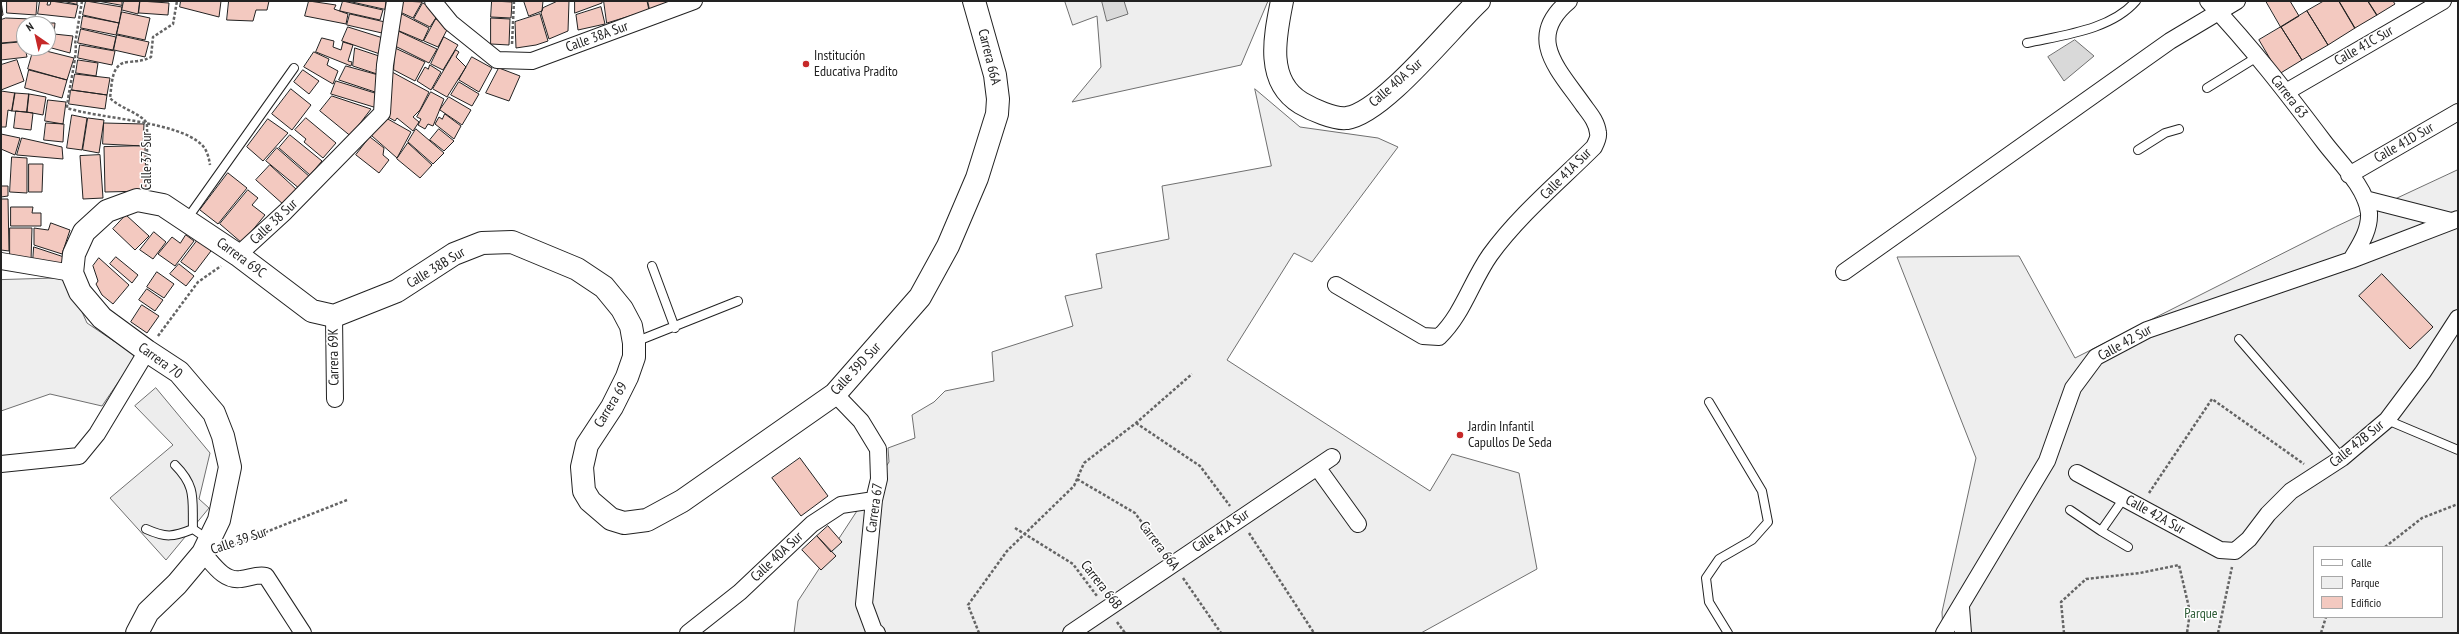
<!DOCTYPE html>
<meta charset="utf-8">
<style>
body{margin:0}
#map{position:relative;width:2459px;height:634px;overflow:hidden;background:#fff;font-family:"PT Sans Narrow",sans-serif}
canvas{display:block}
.frame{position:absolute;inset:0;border:2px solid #222;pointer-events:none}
.legend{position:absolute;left:2313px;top:546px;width:130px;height:72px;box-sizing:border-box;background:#fff;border:1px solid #a7a7a7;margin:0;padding:5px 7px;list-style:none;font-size:12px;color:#222}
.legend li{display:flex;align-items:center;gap:8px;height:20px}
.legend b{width:20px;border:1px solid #a7a7a7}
.north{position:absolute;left:16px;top:16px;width:40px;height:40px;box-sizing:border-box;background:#fff;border:1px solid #a7a7a7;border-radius:50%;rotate:326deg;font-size:11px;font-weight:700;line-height:16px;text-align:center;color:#222}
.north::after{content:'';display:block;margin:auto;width:14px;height:18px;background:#c62828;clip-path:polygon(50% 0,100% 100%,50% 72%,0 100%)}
</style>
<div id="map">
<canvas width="2459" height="634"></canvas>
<div class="frame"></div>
<ul class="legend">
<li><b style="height:5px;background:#fff"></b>Calle</li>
<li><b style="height:11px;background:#eee"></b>Parque</li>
<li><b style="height:11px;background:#f3c9c0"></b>Edificio</li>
</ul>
<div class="north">N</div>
</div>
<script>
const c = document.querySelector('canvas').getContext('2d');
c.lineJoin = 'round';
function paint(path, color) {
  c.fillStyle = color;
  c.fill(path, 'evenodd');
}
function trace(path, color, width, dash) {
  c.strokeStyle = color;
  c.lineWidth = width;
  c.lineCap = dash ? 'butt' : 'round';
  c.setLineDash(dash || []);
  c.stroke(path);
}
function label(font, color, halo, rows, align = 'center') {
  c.font = font + ' "PT Sans Narrow",sans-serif';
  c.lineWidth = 3;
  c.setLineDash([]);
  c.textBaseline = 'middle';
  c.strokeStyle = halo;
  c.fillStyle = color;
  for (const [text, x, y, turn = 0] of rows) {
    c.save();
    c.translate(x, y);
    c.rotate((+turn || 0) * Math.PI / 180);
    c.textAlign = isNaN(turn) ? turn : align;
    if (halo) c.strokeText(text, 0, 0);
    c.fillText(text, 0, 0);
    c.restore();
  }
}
const green = new Path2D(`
 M1065,1H1268L1241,65L1072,102L1101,67L1097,16L1073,25Z
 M1255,89L1300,127L1378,138L1398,147L1312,262L1294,253L1227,360L1430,491L1452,454L1519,473L1537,569L1421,633H794L798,601L889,462L888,448L915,438L912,415L934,402L945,391L994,381L992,352L1073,326L1065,296L1102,288L1096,254L1169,239L1162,186L1271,166Z
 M2458,170V633H1943L1942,612L1976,458L1897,257L2019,256L2075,358L2335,227ZM2314,547H2442V617H2314Z
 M67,278L87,323L136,356L102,406L50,394L1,411V280Z`);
paint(green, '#eee');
trace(green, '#6f6f6f', 1);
const parking = new Path2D(`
 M156,388L210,453L199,499L209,508L166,560L110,498L173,445L135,406Z`);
paint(parking, '#ededed');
trace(parking, '#6f6f6f', 1);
const water = new Path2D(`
 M1102,1H1124L1128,14L1107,21Z
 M2075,40L2094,56L2064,81L2048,57Z`);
paint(water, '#d9d9d9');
trace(water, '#6f6f6f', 1);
const building = new Path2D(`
 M1,1L3,15L1,16Z
 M7,1H37L36,15L7,13Z
 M40,1H48L47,5H50L51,1L78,5L75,18L38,14Z
 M63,1H77V4Z
 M86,1L122,7L119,23L83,15Z
 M98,1H122V5Z
 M124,1H140L138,14L122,10Z
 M140,1L169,3L168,15L139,13Z
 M181,1H221L219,17L180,7Z
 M229,1H269L267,10H256L253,21L227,20Z
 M309,1L336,5L334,9L348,14L346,24L305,16Z
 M343,1L383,10L380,20L340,11Z
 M348,1H386L385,9Z
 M403,1L422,2L413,18L400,12Z
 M492,1L512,2L511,18L491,17Z
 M524,1H543L542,11L529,16Z
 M558,1H569L568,31L549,39L541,13L543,8Z
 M575,1H602V3L575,13Z
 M604,1H647L649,10L607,23Z
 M648,1H670L650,10Z
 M2266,1H2290L2299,16L2281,27Z
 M2324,1H2339L2355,28L2328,45L2307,11Z
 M2339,1H2368L2377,15L2355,28Z
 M2368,1H2393L2395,4L2377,15Z
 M423,3L439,13L430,27L414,19Z
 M601,7L605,24L578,30L576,15Z
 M2307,11L2328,45L2302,60L2281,27Z
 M122,12L150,18L145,40L117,34Z
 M400,13L429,28L423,41L397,30Z
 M350,14L385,22L382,33L347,25Z
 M540,14L548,41L536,45L516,48L515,22Z
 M83,16L119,23L116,35L81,28Z
 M6,18L31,19V24H24V41L1,43V20Z
 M491,18L510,19L509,45L491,44Z
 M436,19L449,26L438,47L424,41Z
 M33,23H55L54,34L73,36L70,53L48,47V24Z
 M348,27L383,38L380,54L342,41Z
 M2281,27L2302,60L2279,74L2259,40Z
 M81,29L116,37L113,50L78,43Z
 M396,30L437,49L429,63L395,46Z
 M117,35L149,42L145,57L114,50Z
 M444,37L458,45L443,70L431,64Z
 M322,38L334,41L333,47L341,50L343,42L353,45L348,61L352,62L351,66L316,52Z
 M24,42L27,57L1,60V44Z
 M80,45L115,51L112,65L78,58Z
 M34,48L74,58L67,80L28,69Z
 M355,48L382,57L376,70L382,73L380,75L353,66Z
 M395,48L425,62L415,81L394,70Z
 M456,50L459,52L456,57L466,67L447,97L433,89Z
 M314,52L329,59L327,65L338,71L333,84L304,67Z
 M472,57L492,68L479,92L459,80Z
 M17,60L24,81L1,90V65Z
 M78,60L98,63L96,76L76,73Z
 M430,65L441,72L431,90L417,81L425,67L428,69Z
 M346,66L382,76L378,93L339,80Z
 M499,68L520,76L509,101L486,93Z
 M29,70L67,80L62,98L25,88Z
 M303,70L319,81L309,94L294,82Z
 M392,72L429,92L420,110L413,117L419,122L413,131L397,118L395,121L388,117Z
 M75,74L110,78L107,95L72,90Z
 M336,81L378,94L377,108L331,94Z
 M459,82L479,94L472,106L451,95Z
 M291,89L311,105L292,130L272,114Z
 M71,90L107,95L105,109L69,104Z
 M1,91L15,93L12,111L8,110L6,127H1Z
 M431,92L444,99L433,126L428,124L425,129L418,125L421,119L417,117Z
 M15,93L29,94L27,112L12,111Z
 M29,94L46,97L43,115L27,112Z
 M332,96L371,109L358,126L361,129L353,138L320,111Z
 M449,97L471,110L462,125L440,110Z
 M48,100L66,102L63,124L45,121Z
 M16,111L33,113L31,130L14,128Z
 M445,114L461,126L454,139L435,124L439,117L442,119Z
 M72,115L87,118L82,150L67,148Z
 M88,118L104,120L99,153L83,150Z
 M306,118L336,143L323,158L304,142L306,139L295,130Z
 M386,118L411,132L397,158L372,136Z
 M268,119L288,133L263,161L247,147Z
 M46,123L64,124L63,142L44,140Z
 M104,123L144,124L143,146L103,144Z
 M416,129L444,153L433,164L408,142Z
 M439,129L454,141L444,151L430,140Z
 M1,134L20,138L15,155L1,149Z
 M290,135L322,161L310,175L279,148Z
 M370,137L384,148L383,155L389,160L379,173L356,155Z
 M22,138L62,147L63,159L17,155Z
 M408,143L432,165L420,178L397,159Z
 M145,146L146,191L105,192L104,147Z
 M277,148L310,177L300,189L266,161Z
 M100,155L103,198L83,199L80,156Z
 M12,157L27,158V193L10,192Z
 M29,164H43L42,192H29Z
 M270,165L297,190L284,205L256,180Z
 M228,173L247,188L218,224L200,210Z
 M1,186H8V196L1,197Z
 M248,190L258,198L252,205L265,215L242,243L220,224Z
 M1,199H8L9,251L1,250Z
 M11,207H33L32,213H41V226H11Z
 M126,215L149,236L135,250L113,229Z
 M51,223L70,230L62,254L34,245V228L48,230Z
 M10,228H32L31,261L10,256Z
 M154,232L166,242L153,259L140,250Z
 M186,235L194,241L175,266L158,254L172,237L180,243Z
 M200,237L214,247L195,272L181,262Z
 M34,247L64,257L60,269L33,262Z
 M116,257L138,275L132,283L110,264Z
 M99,258L129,285L113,304L102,295L96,284L98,281L93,266Z
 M179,264L194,276L186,286L170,274Z
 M157,272L174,284L164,298L147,287Z
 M2382,274L2433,327L2410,349L2359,296Z
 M147,289L163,300L155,311L139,300Z
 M142,305L159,316L147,333L131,322Z
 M800,458L828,496L801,516L772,478Z
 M828,526L842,542L831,552L817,536Z
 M817,536L836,556L821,570L802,550Z`);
paint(building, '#f3c9c0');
trace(building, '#222', 1);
const lane = new Path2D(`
 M2027,43C2063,35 2111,30 2136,1
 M2207,88L2257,57
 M2138,150L2165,133L2179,129
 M187,219L294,68
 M652,266L675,328
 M2239,339L2342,458
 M635,342L738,301
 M1709,402L1762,491L1768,522L1752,540L1719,559L1706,578L1709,602L1728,633
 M2387,420L2458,450
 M175,465C197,487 192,500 193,529L209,540
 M2070,510L2101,531L2124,498
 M146,529C166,538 173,537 193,529
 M2101,531L2128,547`);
const street = new Path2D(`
 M433,1L451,23L497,60L532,61L694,1
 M2208,1C2250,45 2287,93 2324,142C2339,162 2366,187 2369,213C2370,231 2359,246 2351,260
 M2286,92L2443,1
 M2349,175L2458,112
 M2365,199L2451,221
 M238,255L285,212L382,113L385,65L395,1
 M1,261L72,273
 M1844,272L2170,41L2237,1
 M1336,285L1423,336L1439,337C1463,314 1471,282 1490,255C1519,215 1559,182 1594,147C1596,143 1599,137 1598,133C1597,122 1590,114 1584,106C1559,70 1524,38 1569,1
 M334,316L335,399
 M835,394L861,421L878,449L879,479L874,500L864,604L874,631L877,633
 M1,464L79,456L97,434L147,351
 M1317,467L1358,524
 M2077,473L2220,550L2235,551L2249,539L2268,514L2291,491L2342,458L2387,420L2423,372L2458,318
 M203,553C213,564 224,582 241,579C250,578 257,574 266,576L303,633
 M1961,607L1963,633
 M688,633L740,592L812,524L841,505L874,500
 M1071,633L1332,457
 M1944,633L2047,461L2073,388L2096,357L2147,330L2351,260L2458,219`);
const secondary = new Path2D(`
 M1282,1C1275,36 1265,81 1301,103C1311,109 1335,120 1347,118C1383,113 1450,28 1479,1
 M137,633L148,612L177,584L203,553L219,520L230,467L223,436L214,413L179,372L147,351L102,318L80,292L72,273L74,254L84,232L107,211L137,200L163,205L238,255L312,311L334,316L397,291L454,254L482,243L512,242L577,269L604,287L622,309L631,326L634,343V357L627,377L612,407L587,445L582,467L584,491L590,501L611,519L624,523L647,520L682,501L835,394L920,297L948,246L977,178L997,114L998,99L995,75L974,1`);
trace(lane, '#222', 10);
trace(street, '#222', 18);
trace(secondary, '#222', 24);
trace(new Path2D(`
 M82,1L75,44C79,48 67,97 67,108C101,119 178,121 202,145C207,150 209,158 210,165
 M512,44L514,1
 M147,182V124C143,114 119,108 110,98C112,84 111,62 129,62C138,61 143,61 151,57L153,37L173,24L177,1
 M158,336L198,282L221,266
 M1136,423L1200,466L1230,506
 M1077,479L1135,513L1163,551
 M2149,493L2212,399L2304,464
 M1015,528L1073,564L1097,596
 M1249,533L1314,633
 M228,547L347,500
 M2385,547L2422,518L2458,504
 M1183,578L1221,633
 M1117,622L1125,633
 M979,633L968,605L1007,551L1074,486L1084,463L1136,423L1192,374
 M2064,633L2061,602L2086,579L2140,573L2179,565L2190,612L2187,633
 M2218,633L2232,567
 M2321,633L2326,617`), '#646464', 2.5, [3, 2]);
trace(lane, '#fff', 8);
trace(street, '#fff', 16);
trace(secondary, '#fff', 22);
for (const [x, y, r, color] of [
 [806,64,4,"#c62828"],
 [1460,435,4,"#c62828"]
]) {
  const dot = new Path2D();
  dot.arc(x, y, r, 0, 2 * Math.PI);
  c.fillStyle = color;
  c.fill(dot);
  trace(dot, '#fff', 1.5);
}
label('14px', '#222', '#fff', [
 ["Calle 38A Sur",597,37,-20],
 ["Calle 41C Sur",2364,46,-30],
 ["Carrera 66A",989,57,76],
 ["Calle 40A Sur",1396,83,-41],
 ["Carrera 63",2289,97,52],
 ["Calle 41D Sur",2404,143,-30],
 ["Calle 37 Sur",147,161,-90],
 ["Calle 41A Sur",1566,174,-45],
 ["Calle 38 Sur",274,222,-43],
 ["Carrera 69C",241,258,36],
 ["Calle 38B Sur",436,268,-31],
 ["Calle 42 Sur",2125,343,-29],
 ["Carrera 69K",334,357,-91],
 ["Carrera 70",160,361,36],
 ["Calle 39D Sur",856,369,-47],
 ["Carrera 69",611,405,-59],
 ["Calle 42B Sur",2357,444,-39],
 ["Carrera 67",875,508,-82],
 ["Calle 42A Sur",2155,515,29],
 ["Calle 41A Sur",1221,531,-34],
 ["Calle 39 Sur",239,541,-19],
 ["Carrera 66A",1159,546,53],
 ["Calle 40A Sur",777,557,-43],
 ["Carrera 66B",1101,585,52]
]);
label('14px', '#222', '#fff', [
 ["Institución",814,56],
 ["Educativa Pradito",814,72],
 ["Jardin Infantil",1468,427],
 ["Capullos De Seda",1468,443]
], 'left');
label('14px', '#2f5e38', '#fff', [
 ["Parque",2201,614]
]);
</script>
